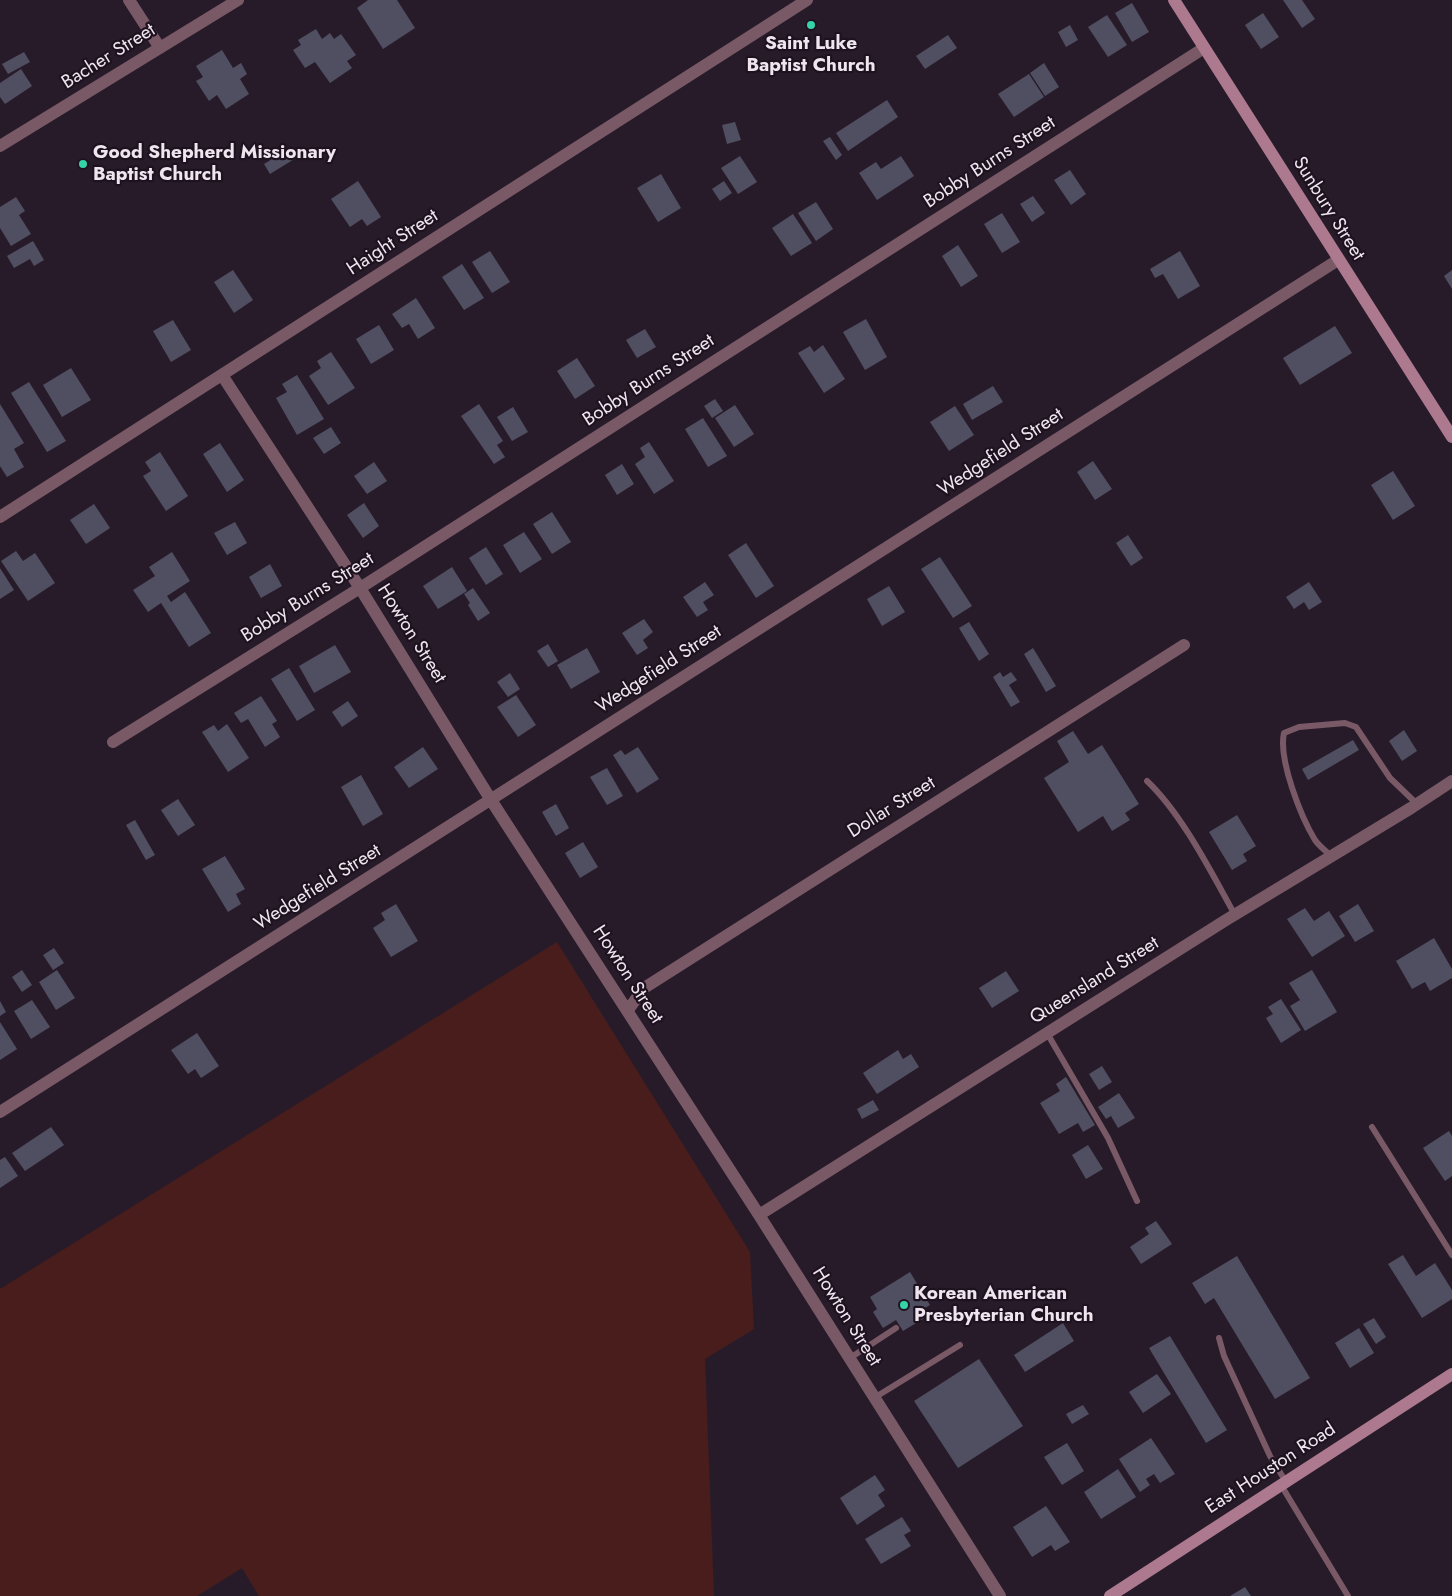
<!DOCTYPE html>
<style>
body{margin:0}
canvas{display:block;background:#271b29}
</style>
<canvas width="1452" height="1596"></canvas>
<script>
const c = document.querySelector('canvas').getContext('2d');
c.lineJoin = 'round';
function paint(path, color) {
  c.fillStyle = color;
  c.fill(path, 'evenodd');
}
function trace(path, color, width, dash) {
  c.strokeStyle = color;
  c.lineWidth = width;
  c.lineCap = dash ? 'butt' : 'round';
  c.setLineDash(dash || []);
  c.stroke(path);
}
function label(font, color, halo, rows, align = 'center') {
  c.font = font + ' Jost,sans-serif';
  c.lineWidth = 4.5;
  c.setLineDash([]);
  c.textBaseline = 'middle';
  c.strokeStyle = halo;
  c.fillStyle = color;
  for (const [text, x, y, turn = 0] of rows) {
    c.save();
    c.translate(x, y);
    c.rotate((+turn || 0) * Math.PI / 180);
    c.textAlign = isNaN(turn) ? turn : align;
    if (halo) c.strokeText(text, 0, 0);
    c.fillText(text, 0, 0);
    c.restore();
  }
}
paint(new Path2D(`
 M557,942L750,1252L754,1329L705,1359L714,1596H259L242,1568L197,1596H0V1289Z`), '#481d1c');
paint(new Path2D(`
 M368,0H397L415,28L383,49L357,8Z
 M1283,0H1302L1315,19L1302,28Z
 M1132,3L1149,32L1132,42L1115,13Z
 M1263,13L1279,37L1261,49L1245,25Z
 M1107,15L1127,45L1108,57L1088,27Z
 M1070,25L1078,40L1066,47L1058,32Z
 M316,29L322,39L330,33L334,39L341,34L356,55L347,61L352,68L330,83L315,62L305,68L293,50L301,45L298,40Z
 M948,35L957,48L925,69L916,56Z
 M222,50L233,68L241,63L247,74L240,79L249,94L226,109L217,95L209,101L196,81L203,77L196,66Z
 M24,52L30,62L8,74L2,64Z
 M1044,63L1059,87L1045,96L1030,73Z
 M21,69L32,86L5,104L0,97V83Z
 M1029,74L1044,97L1014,117L998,94Z
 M887,100L898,117L848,151L836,133Z
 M735,122L741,140L727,144L722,125Z
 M830,137L842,155L836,160L823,141Z
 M290,148L296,158L270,174L264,164Z
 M740,156L757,182L738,194L721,168Z
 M901,156L914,176L877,200L859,173L876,162L881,169Z
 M1070,170L1086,194L1071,205L1054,180Z
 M661,174L681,208L658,222L637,188Z
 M358,181L381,217L367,226L362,219L350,227L331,199Z
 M724,181L732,193L720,201L712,189Z
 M1033,196L1045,213L1032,222L1020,204Z
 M16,197L25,211L19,215L31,234L11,246L0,228V207Z
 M816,202L833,229L816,241L798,213Z
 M1002,213L1020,242L1002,253L984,224Z
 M793,214L812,243L791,256L772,228Z
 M33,241L44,260L34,266L30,259L14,268L7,256Z
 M958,245L978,276L961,287L942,256Z
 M490,251L510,282L492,293L472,262Z
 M1180,251L1200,286L1178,299L1163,274L1155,278L1150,269Z
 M462,264L484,298L464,310L442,277Z
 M233,270L253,300L234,313L214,282Z
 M1452,270V289L1444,276Z
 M416,298L435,328L418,339L409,324L402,328L392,314Z
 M866,319L887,357L865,370L843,332Z
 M173,320L191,350L171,362L153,331Z
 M379,325L394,350L371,364L356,339Z
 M1335,326L1352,353L1300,385L1283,358Z
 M645,329L656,347L637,358L626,340Z
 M823,345L845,379L824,393L798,353L810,346L814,352Z
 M331,352L355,388L328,405L309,376L321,368L317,361Z
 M577,358L595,386L575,399L557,371Z
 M71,368L91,400L62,417L43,385Z
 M297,375L324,419L297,435L276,398L287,392L282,384Z
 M29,382L66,441L47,452L11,393Z
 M993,386L1003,402L972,420L963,404Z
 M715,399L723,411L712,418L704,406Z
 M0,404L24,443L14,449L24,467L7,477L0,466Z
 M479,404L503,441L497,445L505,457L494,464L461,416Z
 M735,405L754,434L734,447L715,418Z
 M955,406L974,435L949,451L930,422Z
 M513,407L528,432L512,441L497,417Z
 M703,418L727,456L708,467L685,429Z
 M331,427L341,443L324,454L313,438Z
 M649,442L674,481L654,494L635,464L645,457L640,448Z
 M220,443L244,480L227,492L203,454Z
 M160,452L188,496L166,511L143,476L151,471L145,462Z
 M1093,461L1112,489L1095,500L1077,472Z
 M374,462L387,481L367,494L354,476Z
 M622,464L634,484L617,495L605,475Z
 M1393,471L1415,506L1393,520L1371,485Z
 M364,503L379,526L363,538L347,515Z
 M94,504L110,528L86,544L70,520Z
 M552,512L571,542L552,554L533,524Z
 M235,522L247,543L227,555L214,533Z
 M524,532L542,559L520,573L503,545Z
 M1128,535L1143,558L1131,566L1116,543Z
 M746,543L774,586L756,598L728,555Z
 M486,547L503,574L486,585L469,558Z
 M16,551L23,561L35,553L55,583L28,601L1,561Z
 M172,552L190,581L167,596L171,602L185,592L211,633L189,647L161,603L148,612L133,590L155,576L149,567Z
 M940,557L972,606L953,618L921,569Z
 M270,564L282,586L261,598L249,577Z
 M452,567L467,591L438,609L423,586Z
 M0,568L14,590L0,599Z
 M705,582L714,595L703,602L708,610L697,617L683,597Z
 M1309,582L1322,602L1309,610L1304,602L1294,609L1286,597Z
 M889,586L905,612L882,626L867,599Z
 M473,588L490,613L478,621L468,605L470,603L464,594Z
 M644,619L653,632L643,640L648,648L637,655L622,633Z
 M969,622L989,654L979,661L959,628Z
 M548,644L558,661L548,667L537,651Z
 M335,645L351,672L314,693L299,666Z
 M587,648L600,672L571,689L557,665Z
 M1033,648L1056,686L1046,692L1024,654Z
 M289,668L315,710L297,721L271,679Z
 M1000,672L1003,677L1011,672L1017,680L1009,685L1020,702L1011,707L993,677Z
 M510,673L520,689L508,697L497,682Z
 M516,695L536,725L518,737L497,707Z
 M261,696L277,721L272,724L280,737L265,747L248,719L241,723L234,713Z
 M348,701L358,716L342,727L332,712Z
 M227,724L249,758L228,772L202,732L214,725L218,731Z
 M1404,730L1417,751L1402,761L1389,741Z
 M1073,731L1088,754L1102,745L1139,804L1125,813L1130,820L1112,831L1103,816L1078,832L1044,778L1069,762L1057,741Z
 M1353,740L1359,750L1308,780L1302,769Z
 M423,747L438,769L409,788L394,767Z
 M638,747L659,779L637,793L613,755L621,750L625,755Z
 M607,768L623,796L607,805L590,777Z
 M361,775L383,814L363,826L341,787Z
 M178,799L195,825L178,836L161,810Z
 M556,804L569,828L556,836L542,812Z
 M1237,815L1256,846L1243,854L1247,861L1232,870L1209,832Z
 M135,820L155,855L146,860L126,825Z
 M583,842L598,867L580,878L565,853Z
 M225,856L245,889L236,894L241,904L228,912L202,869Z
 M396,904L418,941L391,957L373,928L385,920L381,913Z
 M1358,904L1374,931L1355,942L1339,916Z
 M1305,908L1314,921L1329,911L1345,936L1312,957L1287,919Z
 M1434,938L1452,969V978L1430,991L1425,982L1412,989L1396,961Z
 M54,948L64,963L53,970L43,955Z
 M22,970L32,985L22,992L12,977Z
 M57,970L75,998L56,1010L39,982Z
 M1312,970L1337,1012L1305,1031L1290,1006L1300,1000L1289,983Z
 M1006,971L1019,991L992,1008L979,988Z
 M1281,999L1301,1030L1281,1043L1266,1018L1273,1014L1268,1007Z
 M32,1000L50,1027L31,1039L14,1011Z
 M0,1001L6,1012L0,1016Z
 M0,1022L17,1049L0,1060Z
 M197,1033L219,1066L201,1078L195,1069L188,1074L171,1050Z
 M898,1050L903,1059L911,1054L919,1067L877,1094L863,1073Z
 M1102,1066L1112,1082L1099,1090L1089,1074Z
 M1066,1077L1095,1125L1083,1132L1078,1123L1059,1134L1040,1103L1060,1091L1056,1084Z
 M1119,1093L1135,1118L1118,1128L1111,1116L1106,1119L1098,1107Z
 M873,1100L879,1110L862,1119L857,1109Z
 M51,1127L64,1145L25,1171L12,1153Z
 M1449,1131L1452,1136V1176L1445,1181L1423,1148Z
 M1088,1145L1103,1169L1086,1179L1072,1155Z
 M5,1157L18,1176L0,1188V1160Z
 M1156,1221L1172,1244L1141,1264L1130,1247L1149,1234L1145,1228Z
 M1403,1255L1416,1276L1435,1263L1452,1290V1299L1422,1318L1388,1264Z
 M1237,1256L1310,1378L1275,1399L1214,1298L1205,1304L1192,1283Z
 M910,1272L930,1305L921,1310L926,1317L903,1331L896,1320L883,1328L873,1312L877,1309L870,1297Z
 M1374,1318L1386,1337L1376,1344L1363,1324Z
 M1063,1323L1074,1341L1025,1372L1014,1355Z
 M1359,1328L1374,1353L1350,1368L1335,1343Z
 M1170,1336L1227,1430L1206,1443L1149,1348Z
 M979,1359L1023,1426L958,1468L914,1401Z
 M1157,1374L1171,1394L1143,1413L1129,1392Z
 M1083,1405L1089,1414L1072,1424L1066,1414Z
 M1151,1438L1175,1474L1160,1483L1154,1474L1146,1479L1150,1485L1140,1492L1119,1459Z
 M1067,1443L1084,1471L1062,1485L1044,1457Z
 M1118,1469L1136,1497L1101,1519L1084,1492Z
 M875,1475L885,1490L878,1495L885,1506L857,1525L840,1498Z
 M1046,1506L1070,1542L1055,1551L1051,1545L1032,1557L1013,1527Z
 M902,1517L911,1531L904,1535L911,1546L881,1564L865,1539Z
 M1245,1587L1251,1596H1230Z`), '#504e61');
trace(new Path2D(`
 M1147,781C1182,814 1211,872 1235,915
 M1331,856C1326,851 1319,846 1315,840C1301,817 1278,759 1284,733L1299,727L1345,723L1356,727L1390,778L1417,804
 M1047,1033L1108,1138L1137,1201
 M1372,1127L1452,1255
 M1219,1338L1224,1356L1270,1456L1286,1482
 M850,1358L896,1328
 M874,1398L960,1345
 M1281,1485L1348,1596`), '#7a5967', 6);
trace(new Path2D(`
 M129,0L160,48
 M0,146L238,0
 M222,375L360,588L491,800L759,1215L1000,1596
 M0,517L807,0
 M113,742L360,588L1204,48
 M628,1010L644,988L1184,645
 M0,1112L1338,260
 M759,1215L1226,920L1411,808L1452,781`), '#7a5967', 12);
trace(new Path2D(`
 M1174,0L1452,437
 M1110,1596L1452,1374`), '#ad798f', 12);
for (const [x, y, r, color] of [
 [811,25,5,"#34d4a8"],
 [83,164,5,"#34d4a8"],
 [904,1305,5,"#34d4a8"]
]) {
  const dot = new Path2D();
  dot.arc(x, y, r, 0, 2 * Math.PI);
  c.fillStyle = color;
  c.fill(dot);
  trace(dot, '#1e1220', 2);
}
label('bold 19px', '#eee5ef', '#1e1220', [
 ["Saint Luke",811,44,"center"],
 ["Baptist Church",811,66,"center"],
 ["Good Shepherd Missionary",93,153],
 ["Baptist Church",93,175],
 ["Korean American",914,1294],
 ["Presbyterian Church",914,1316]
], 'left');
label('19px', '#eee5ef', '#1e1220', [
 ["Bacher Street",109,57,-32],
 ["Bobby Burns Street",990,163,-33],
 ["Sunbury Street",1328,209,58],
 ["Haight Street",393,243,-33],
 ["Bobby Burns Street",649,381,-33],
 ["Wedgefield Street",1001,453,-33],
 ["Bobby Burns Street",308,598,-32],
 ["Howton Street",411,634,58],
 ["Wedgefield Street",659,670,-33],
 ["Dollar Street",892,808,-32],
 ["Wedgefield Street",318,888,-32],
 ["Howton Street",627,975,57],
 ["Queensland Street",1095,981,-32],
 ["Howton Street",846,1317,58],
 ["East Houston Road",1271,1469,-33]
]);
</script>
